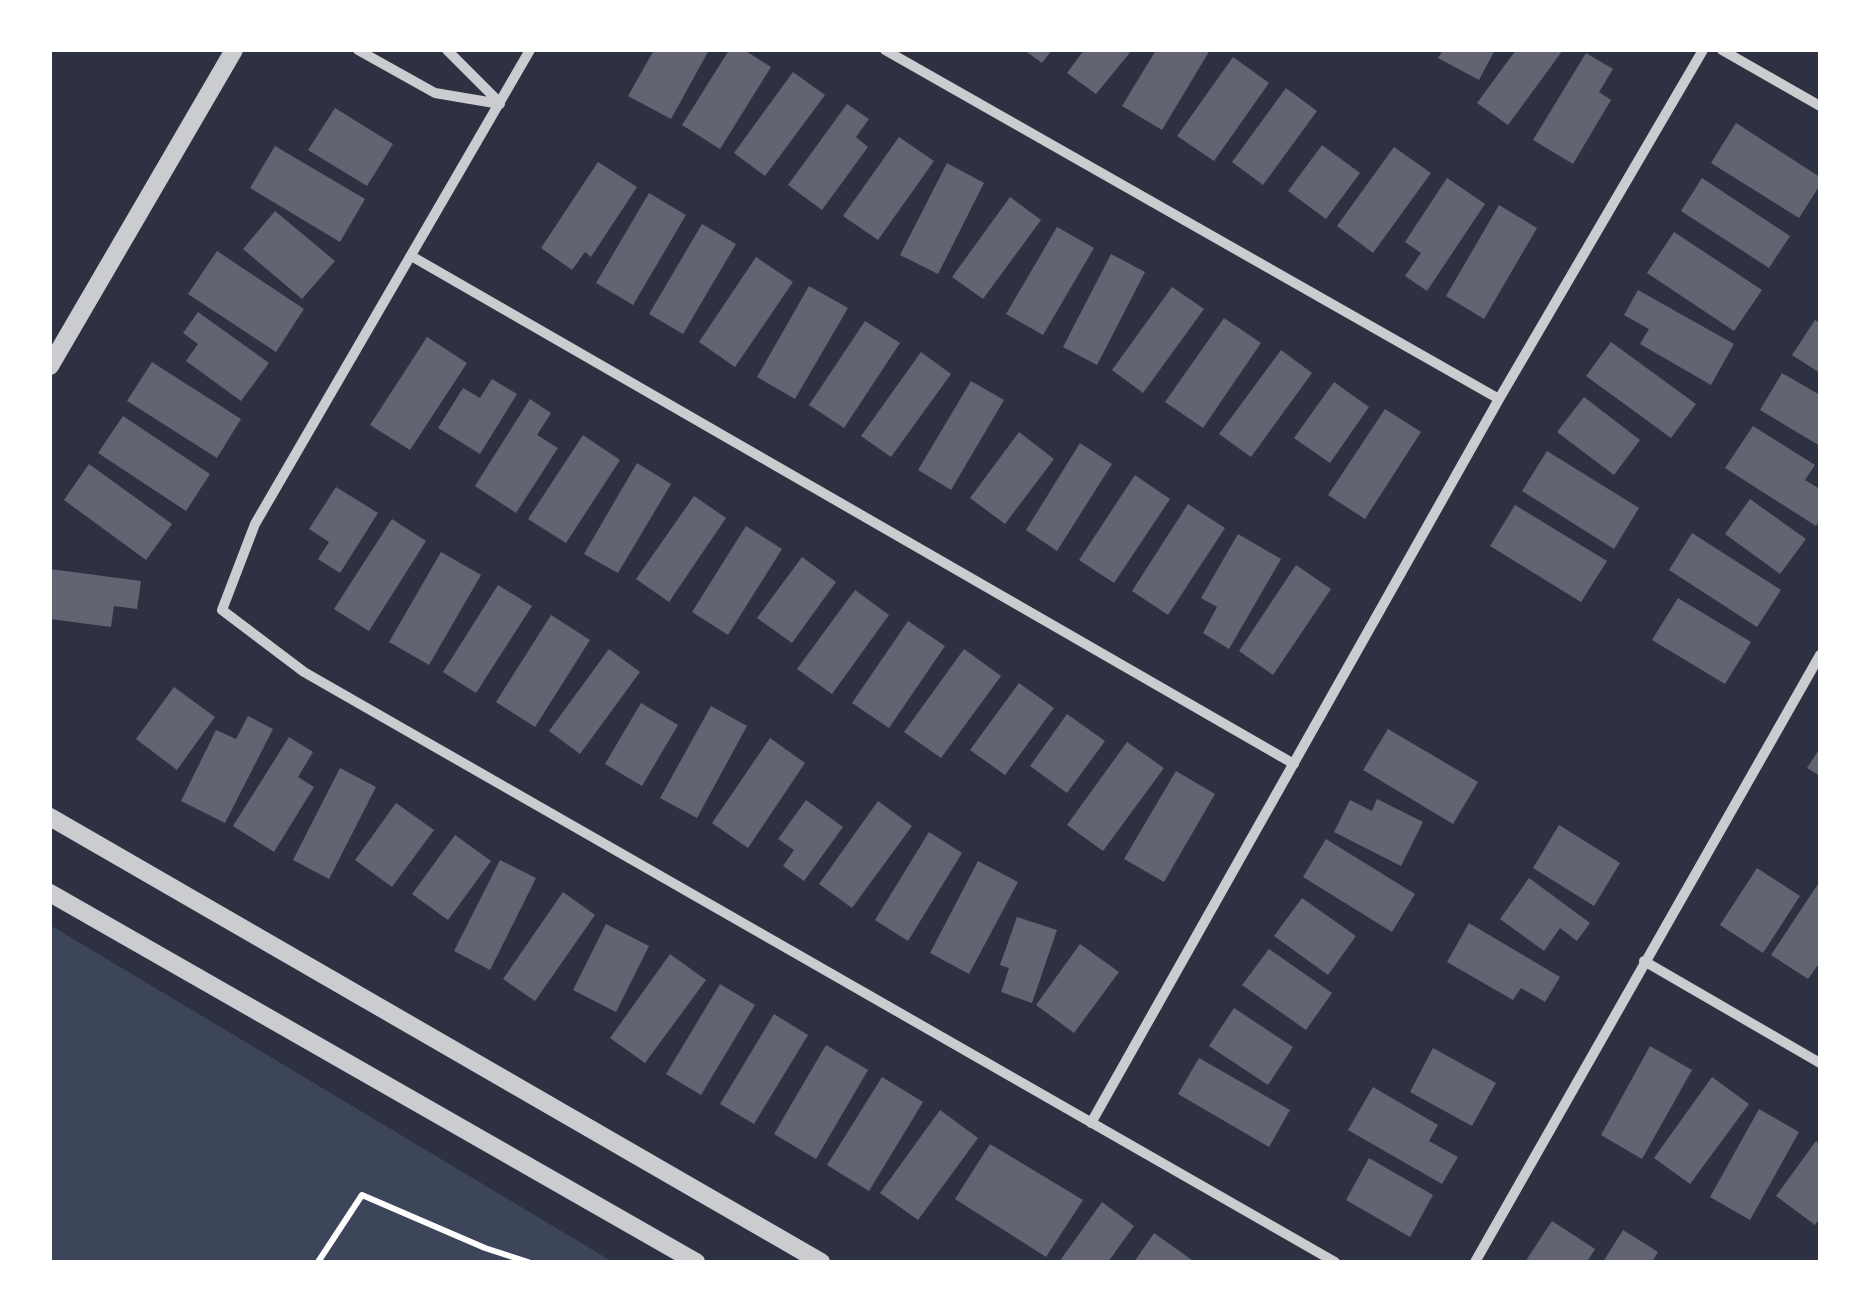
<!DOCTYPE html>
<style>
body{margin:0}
#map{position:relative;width:1870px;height:1312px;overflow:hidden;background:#2d3142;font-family:"Fira Sans Condensed",sans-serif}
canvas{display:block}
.frame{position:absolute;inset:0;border:52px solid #fff;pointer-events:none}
</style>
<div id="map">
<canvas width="1870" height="1312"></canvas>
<div class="frame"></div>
</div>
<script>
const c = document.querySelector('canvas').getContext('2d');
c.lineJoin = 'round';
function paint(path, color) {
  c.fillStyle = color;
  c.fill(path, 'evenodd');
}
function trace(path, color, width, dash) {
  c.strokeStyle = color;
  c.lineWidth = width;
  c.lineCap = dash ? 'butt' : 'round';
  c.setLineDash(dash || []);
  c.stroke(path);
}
paint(new Path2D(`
 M50,925L613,1262H50Z`), '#3c4559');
paint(new Path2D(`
 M654,50H709L671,119L628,96Z
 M729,50H744L771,67L720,149L682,125Z
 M1024,50H1052L1042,63Z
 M1084,50H1132L1096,94L1067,73Z
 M1156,50H1210L1162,130L1122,106Z
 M1443,50H1495L1479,80L1438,58Z
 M1516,50H1563L1508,125L1477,103Z
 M1586,53L1613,69L1599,92L1611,100L1573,164L1533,140Z
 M1233,57L1269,83L1214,161L1177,136Z
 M793,72L825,95L765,176L734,153Z
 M1286,88L1317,111L1263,185L1232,162Z
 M847,104L869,119L856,137L868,147L822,210L788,185Z
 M335,108L393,144L367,186L308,150Z
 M1736,123L1820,177V185L1799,218L1711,163Z
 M899,137L934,161L878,240L843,216Z
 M1322,145L1360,173L1326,219L1288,191Z
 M275,146L365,199L340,242L250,188Z
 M1394,147L1431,173L1373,253L1337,226Z
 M598,162L637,187L591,257L585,252L572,270L541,248Z
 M947,163L984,183L938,274L900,255Z
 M1447,178L1485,204L1427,291L1405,276L1421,253L1405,242Z
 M1702,178L1790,236L1769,268L1681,211Z
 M649,193L686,215L633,305L596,283Z
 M1010,197L1041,220L983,299L952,277Z
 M1499,205L1537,228L1484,319L1446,296Z
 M275,211L335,261L302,299L243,249Z
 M702,224L736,244L683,334L649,314Z
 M1057,227L1094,248L1043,335L1006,314Z
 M1674,232L1762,290L1734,331L1647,273Z
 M217,251L304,309L276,352L188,294Z
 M1111,254L1145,272L1097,365L1063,347Z
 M756,257L793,282L735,367L699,342Z
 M809,286L848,308L795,399L757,377Z
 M1172,287L1204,309L1143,393L1112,370Z
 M1638,290L1734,344L1711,385L1640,344L1649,329L1624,315Z
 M198,312L269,363L241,401L186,361L198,344L183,333Z
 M1224,318L1261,343L1203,428L1165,402Z
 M1815,320L1820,323V373L1792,355Z
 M865,321L900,343L844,428L809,405Z
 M427,337L467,363L410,450L370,425Z
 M1611,342L1696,404L1671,438L1586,376Z
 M1281,350L1312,373L1251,457L1219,434Z
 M921,352L951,374L891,457L861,436Z
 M152,362L241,419L217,458L127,401Z
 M1782,373L1820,395V446L1760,410Z
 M492,379L517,394L480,454L438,428L463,388L480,398Z
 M971,381L1004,400L951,490L918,470Z
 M1334,382L1369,407L1330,463L1294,438Z
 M1584,397L1640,440L1614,475L1557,432Z
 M530,399L551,413L537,435L558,448L516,513L475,486Z
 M1385,409L1421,432L1365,519L1328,495Z
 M123,416L210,474L186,511L98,453Z
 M1753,426L1815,465L1805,480L1820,489V520L1816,526L1725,468Z
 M1019,432L1054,459L1005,524L970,498Z
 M583,435L620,460L566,543L528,519Z
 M1080,443L1112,464L1057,551L1026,530Z
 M1547,451L1639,508L1614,549L1522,491Z
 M637,463L671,484L618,573L584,554Z
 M89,464L172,524L146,560L64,500Z
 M1135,475L1170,499L1114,583L1079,560Z
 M336,487L378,513L340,573L318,559L329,542L309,529Z
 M694,496L726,518L669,602L636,579Z
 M1750,499L1806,539L1780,574L1725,534Z
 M1188,504L1225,528L1168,615L1132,591Z
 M1515,505L1607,561L1581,602L1490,546Z
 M392,519L426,541L369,631L334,609Z
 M746,526L782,549L728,635L692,612Z
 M1692,533L1781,590L1757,627L1669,570Z
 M1238,534L1281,559L1229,649L1203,633L1217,607L1201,598Z
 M441,552L481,575L429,665L389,642Z
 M802,557L836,582L792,643L757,618Z
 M1296,565L1331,589L1273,675L1239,651Z
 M50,569L141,581L137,609L114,606L111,627L50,619Z
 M498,585L532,606L476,693L443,672Z
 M855,590L889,615L832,694L797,669Z
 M1678,598L1751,642L1725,684L1652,640Z
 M551,615L590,640L535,727L496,702Z
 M908,621L945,646L889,728L852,703Z
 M609,649L640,672L580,754L549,731Z
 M964,649L1001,676L941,758L904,732Z
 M1019,683L1054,708L1005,775L970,750Z
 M174,687L215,717L177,770L136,739Z
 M641,703L678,725L642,786L605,764Z
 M711,706L747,726L697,818L660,798Z
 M1067,714L1105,741L1067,793L1030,766Z
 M248,716L273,729L225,823L181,801L216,730L236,739Z
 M1388,729L1478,782L1453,824L1363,770Z
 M289,737L313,752L298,777L314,787L274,852L233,826Z
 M770,738L805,763L748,848L712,823Z
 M1127,742L1164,768L1103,851L1067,825Z
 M1820,748V776L1807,768Z
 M340,768L376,787L329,879L293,860Z
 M1176,771L1215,794L1164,882L1124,859Z
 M1377,799L1423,822L1401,866L1334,832L1350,800L1372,811Z
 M806,800L843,827L804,881L783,866L794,850L778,839Z
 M878,801L912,826L852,908L819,884Z
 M396,803L434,830L392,887L355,860Z
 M1559,825L1620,863L1594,906L1533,868Z
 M929,832L962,853L908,941L875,920Z
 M455,835L491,861L448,920L412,894Z
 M1326,839L1415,894L1392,932L1303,877Z
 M500,860L536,878L490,970L454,951Z
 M978,861L1018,882L969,974L930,953Z
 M1757,868L1800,896L1763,953L1720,925Z
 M1529,878L1590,923L1577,941L1560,928L1544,951L1500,919Z
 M1820,881V962L1808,979L1771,955Z
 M563,892L595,915L535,1001L503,979Z
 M1302,898L1356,936L1328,975L1274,936Z
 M1017,917L1057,930L1032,1003L1001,992L1009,968L1000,965Z
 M1469,923L1560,977L1545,1002L1521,988L1513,1000L1447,962Z
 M606,924L649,946L616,1012L573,990Z
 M1080,944L1119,972L1074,1033L1036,1005Z
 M1269,949L1332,993L1306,1030L1242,985Z
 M670,954L706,980L645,1063L610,1038Z
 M720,984L755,1005L701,1095L666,1074Z
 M1234,1008L1293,1047L1268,1085L1209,1046Z
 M774,1014L808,1035L754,1124L720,1104Z
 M826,1045L868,1070L816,1159L774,1134Z
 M1650,1046L1692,1070L1642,1159L1601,1135Z
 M1433,1048L1496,1083L1472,1126L1410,1092Z
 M1199,1058L1290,1110L1269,1147L1178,1094Z
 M882,1077L923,1102L869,1191L827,1165Z
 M1712,1077L1749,1104L1690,1184L1654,1158Z
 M1373,1087L1438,1125L1429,1141L1458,1157L1442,1184L1348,1130Z
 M1759,1109L1799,1132L1750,1220L1710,1197Z
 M940,1110L978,1138L918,1220L880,1193Z
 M1816,1141L1820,1144V1218L1815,1225L1776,1196Z
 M990,1144L1083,1200L1046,1257L955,1199Z
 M1369,1158L1433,1195L1410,1237L1346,1200Z
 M1102,1202L1134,1226L1108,1262H1059Z
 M1552,1221L1595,1249L1587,1262H1525Z
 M1623,1230L1658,1252L1652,1262H1603Z
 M1154,1233L1192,1260L1190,1262H1134Z`), '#626471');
trace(new Path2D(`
 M318,1262L362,1195L485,1248L528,1262`), '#fff', 6);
trace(new Path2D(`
 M358,50L435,93L500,104
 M447,50L500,103
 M530,50L255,524L222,610L304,672L1335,1262
 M885,50L1499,399
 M1722,50L1820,106
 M413,257L1294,764
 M1644,961L1820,1063
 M1091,1123L1499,399L1703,50
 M1475,1262L1820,655`), '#caccd0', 10);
trace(new Path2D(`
 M50,366L234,50
 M50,817L821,1262
 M50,893L696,1262`), '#caccd0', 18);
</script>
